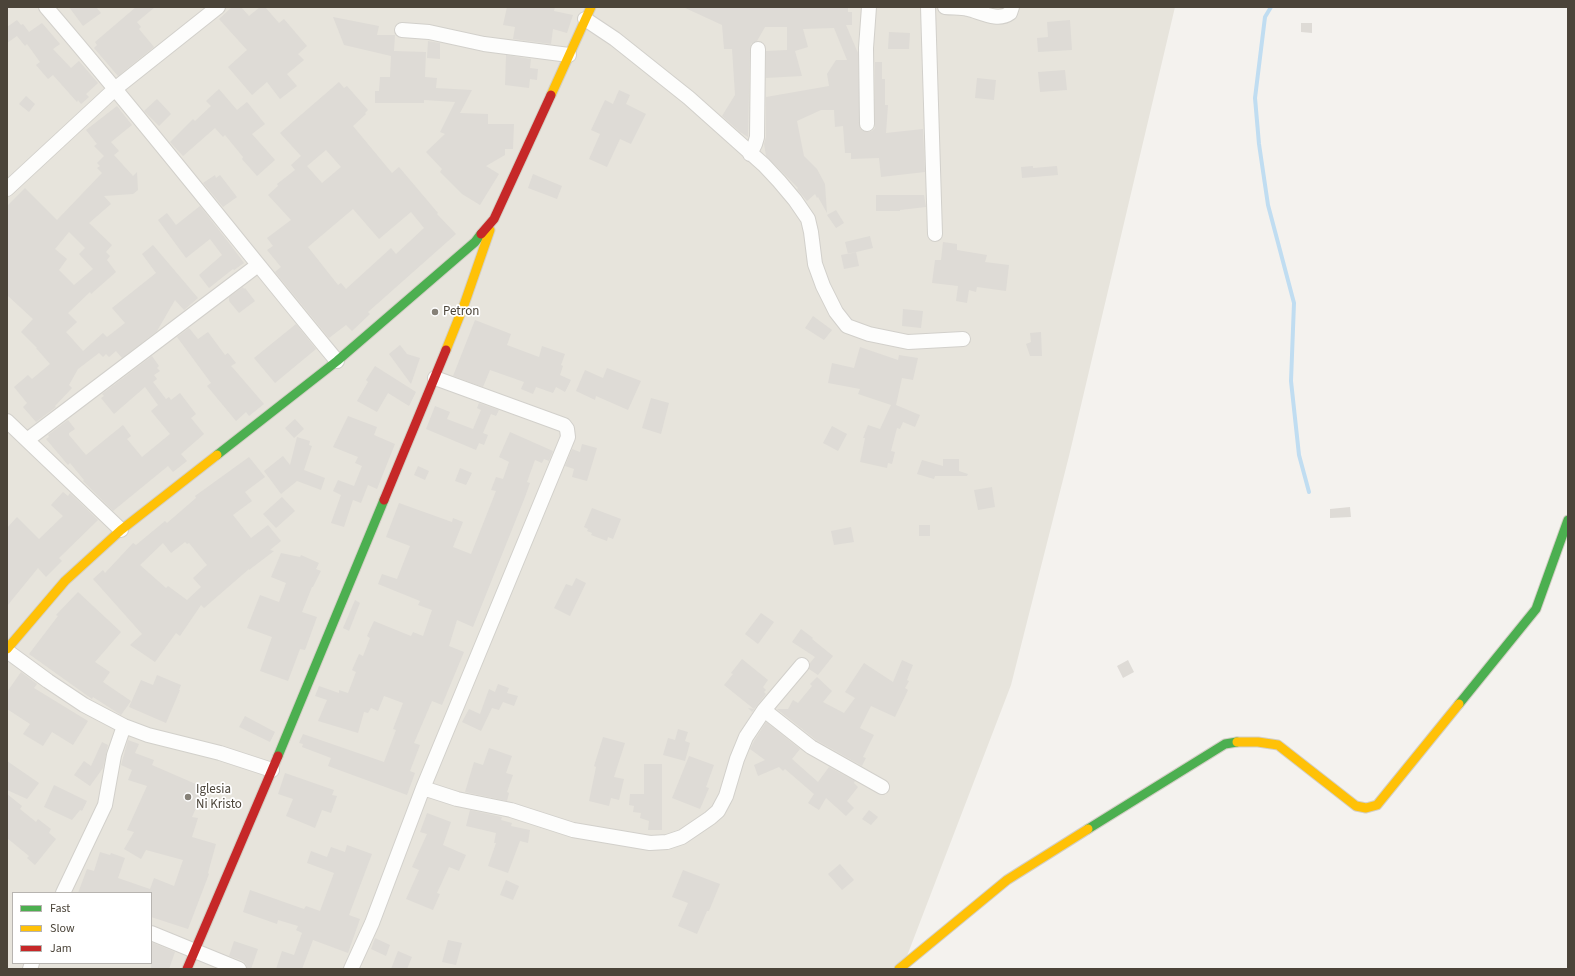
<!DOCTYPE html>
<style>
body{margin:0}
#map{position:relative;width:1575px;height:976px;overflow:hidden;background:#f4f2ee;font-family:"Source Sans 3",sans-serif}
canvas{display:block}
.frame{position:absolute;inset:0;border:8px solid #4b4439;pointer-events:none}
.legend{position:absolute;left:12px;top:892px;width:140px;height:72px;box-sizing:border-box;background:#fff;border:1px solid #b7b4b0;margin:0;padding:5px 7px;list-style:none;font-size:12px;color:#4b4439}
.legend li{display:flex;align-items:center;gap:8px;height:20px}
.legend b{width:20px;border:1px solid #b7b4b0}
</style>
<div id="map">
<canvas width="1575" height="976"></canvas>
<div class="frame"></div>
<ul class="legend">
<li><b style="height:5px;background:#4caf50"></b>Fast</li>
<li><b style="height:5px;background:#ffc107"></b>Slow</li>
<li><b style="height:5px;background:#c62828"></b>Jam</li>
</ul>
</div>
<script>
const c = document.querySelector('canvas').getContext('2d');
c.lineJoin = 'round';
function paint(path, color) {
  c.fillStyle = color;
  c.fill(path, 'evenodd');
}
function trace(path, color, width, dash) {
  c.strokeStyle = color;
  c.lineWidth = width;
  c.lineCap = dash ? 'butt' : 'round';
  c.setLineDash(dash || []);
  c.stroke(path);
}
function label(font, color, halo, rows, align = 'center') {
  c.font = font + ' "Source Sans 3",sans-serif';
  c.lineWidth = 3.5;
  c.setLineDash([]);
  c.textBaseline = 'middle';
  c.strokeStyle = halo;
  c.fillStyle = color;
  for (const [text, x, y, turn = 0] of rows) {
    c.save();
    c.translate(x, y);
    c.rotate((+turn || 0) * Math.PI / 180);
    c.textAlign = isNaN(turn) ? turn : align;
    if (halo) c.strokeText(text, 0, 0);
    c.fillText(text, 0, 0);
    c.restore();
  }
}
paint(new Path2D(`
 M7,7H1175L1069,456L1011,685L902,969H7ZM13,893H151V963H13Z`), '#e7e4dc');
trace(new Path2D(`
 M1271,7L1265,17L1255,98L1259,144L1268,205L1294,303L1291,381L1299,455L1309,492`), '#c0ddf1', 4);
paint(new Path2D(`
 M69,7H96L101,13L83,26Z
 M136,7H155L137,22L141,27L139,29L154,47L118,76L94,48L97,45L95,42Z
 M232,7H241L249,16L260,7H265L279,23L284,19L307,46L298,54L304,60L287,74L297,86L280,99L267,82L252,95L228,67L247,50L219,19Z
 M507,7H555L554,11L573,15L567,33L553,29L551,44L513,39L515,27L503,25Z
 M683,7H848V12H852V25H846L858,53L860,128L863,131L868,132L872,131L875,128V62H882V79H885V105H888L886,133L923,129L925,172L881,177L879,158L851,159V153H845L843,126L835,127L834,110H821L797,121L804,156L817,169L825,184L827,213L818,197L817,198L815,194L807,201L797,189L798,188L766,156L764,144L766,137V97L829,86L827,74L836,60H847L834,28L803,29L808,47L795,51L802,76L766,78V51L787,50V27H765L757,41L751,44L750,49L748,137L740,132L722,116L735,95L732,49H724L722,25Z
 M333,17L379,26L377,35H395L394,51L426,52L425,77L437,78L436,88L472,90L460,113L488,114V124H514L513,149H505V155L486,166L499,174L480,205L462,194L440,172L442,169L426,152L445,134L440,132L455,102L424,100V103H375V91H379L380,77H390L391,56L344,45Z
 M17,20L21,25L23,24L29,32L42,23L60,44L53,49L71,68L79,61L98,83L86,94L89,97L81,104L78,100L77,102L53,75L48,79L36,65L40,62L27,44L25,46L17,36L7,43V27Z
 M1070,20L1072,50L1038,52L1037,38L1048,37L1047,22Z
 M1301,23H1312V33L1301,32Z
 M889,32L910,33L909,49H888Z
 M428,41L440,43V59L427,58Z
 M506,55L531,59L530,68L538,69L537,80L530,79L529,88L505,85Z
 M1065,70L1067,90L1040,92L1038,72Z
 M977,78L996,80L994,100L975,98Z
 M339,82L344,88L347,86L368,110L365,113L366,114L353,126L392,173L399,167L438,213L437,214L456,234L368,312L370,314L352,331L346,325L329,338L275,272L281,267L267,250L273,246L267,238L291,220L268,195L278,186L277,184L295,170L291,165L301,156L280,133ZM326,150L341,167L322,183L307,166ZM353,209L379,239L411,212L424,228L396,254L391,248L346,289L341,283L338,285L308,247Z
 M219,89L237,110L247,102L265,124L252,134L275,160L257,176L242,159L243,157L225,135L223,137L215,128L183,156L170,142L193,119L195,121L211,106L206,101Z
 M619,90L630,95L626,104L646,114L631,144L620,139L607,167L589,159L600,134L591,130L605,100L613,104Z
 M26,96L35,104L29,112L19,104Z
 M157,99L171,114L159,126L144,111Z
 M117,106L132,125L111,142L119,151L114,155L133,176L137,172L138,190L133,194L104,196L111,204L89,223L112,245L106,252L110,256L107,260L116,272L91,294L90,292L68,313L77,322L66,332L83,351L103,333L107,337L125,323L112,308L156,273L142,254L153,245L198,298L184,310L175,300L157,331L122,358L116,351L109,357L106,354L103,357L99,353L78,369L69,385L72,388L55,406L56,407L36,422L23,407L27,403L14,387L28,375L32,379L50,364L36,348H37L21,332L33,319L7,295V206L25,188L57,220L102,173L97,168L100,166L97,163L104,156L94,146L97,144L86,130ZM69,232L85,248L79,254L93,269L74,285L59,270L67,259L55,249Z
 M1033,166V168L1057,166L1058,175L1022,178L1021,167Z
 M533,174L562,186L557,199L528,188Z
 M215,175L216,178L220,175L237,197L223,207L203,183Z
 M876,195H924L926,207L900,210V211H876Z
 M200,206L233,248L244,263L234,270L233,269L209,288L199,275L222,255L210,239L186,258L158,220L167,213L176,225Z
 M836,210L844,223L836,228L827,215Z
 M870,236L873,248L848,254L845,242Z
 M943,242L957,244V250L987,255L985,262L1009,265L1006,291L977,287L976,292L969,290L967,303L956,301L958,286L932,283L935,260H941Z
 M856,252L859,266L844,269L841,255Z
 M243,287L244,289L245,288L255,301L239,313L229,301V297Z
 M903,309L923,311L921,328L902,326Z
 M813,316L832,330L824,340L805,328Z
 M475,320L511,334L507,345L539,357L542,346L565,354L561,365L563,366L560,375L571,380L565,392L556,387L553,393L536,387L533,394L521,389L524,382L490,370L483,387L453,376Z
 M296,324L316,349L275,383L254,358Z
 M189,328L198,339L208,332L225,355L228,353L236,363L231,366L233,368L264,404L249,416L246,412L236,421L207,386L211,383L177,337Z
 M1041,332L1042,356H1030L1026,344L1031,342L1030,333Z
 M400,345L407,354L420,358L411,384L389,354Z
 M860,347L898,360L899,355L918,358L913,380L902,378L896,405L920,415L915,427L903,422L900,429L897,428L891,451L895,452L892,464L888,463L887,468L860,462L865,438H863L868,425L880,429L891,405L858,394L860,389L828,383L832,363L854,368Z
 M152,356L159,366L157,368L160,371L154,375L157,379L153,382L166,399L169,397L171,400L180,393L196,414L191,418L204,434L181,454L187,461L173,472L168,466L113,511L83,481L84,480L70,463L68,465L46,439L49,437L48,435L68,420L75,429L69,433V435L86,455L123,425L131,436L127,439L142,457L170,434L151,411L158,405L145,387L114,414L101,398L104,396L102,394Z
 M375,366L416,392L409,406L388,393L377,412L357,401L368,382L366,380Z
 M607,368L641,381L628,410L596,396L595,400L576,391L585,370L603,378Z
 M651,398L669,403L661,434L642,428Z
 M479,403L499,410L496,416L491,414L483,433L488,435L484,445L479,443L476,450L426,429L435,406L450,412L447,419L473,429L481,410L477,408Z
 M348,416L377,427L374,435L395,444L377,489L368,485L361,503L353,500L344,527L331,523L341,495L333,491L338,480L354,486L362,466L355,463L358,457L333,447Z
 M295,419L304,429L294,438L285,428Z
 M832,426L847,434L838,451L823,443Z
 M510,432L553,451L549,461L544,459L542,463L535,460L527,482L530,483L525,497L473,627L457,620L449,646L464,652L442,705L432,701L414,743L420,745L410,771L415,773L407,795L328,766L331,758L302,747L303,744L299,743L303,734L384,762L396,730L393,729L403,703L384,696L378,711L371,708L368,713L364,712L358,733L318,721L327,700L315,696L319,686L339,693V690L348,693L356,672L352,670L359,654L363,656L370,638L367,636L374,621L411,636L413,632L423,636L432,610L418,605L420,601L378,584L382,574L397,579L410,546L386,537L399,503L452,522L453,518L463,522L453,547L471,554L496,491L491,490L496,477L503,479L509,462L499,457Z
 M297,437L310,441L309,445L312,446L304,470L325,478L321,490L297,481L281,494L264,471L283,456L290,465Z
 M582,444L597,448L587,481L572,477L574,469L565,466L572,449L580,452Z
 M249,457L265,477L245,492L252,501L233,515L251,538L268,525L281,541L270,550L274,551L249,570V569L204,608L201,605L180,636L176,633L155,662L130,645L142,634L93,579L103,570L105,573L133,543L136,545L165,521L167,523L196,498L195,496ZM185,542L187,544L189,543L207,565L193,578L201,587L187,600L168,586L166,588L140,565L163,543L171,553Z
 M943,459H959V471L968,474L967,476H935L934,479L917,474L922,460L943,466Z
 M418,466L429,471L425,480L414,475Z
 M460,468L472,473L466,485L455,481Z
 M992,487L995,507L978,510L974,490Z
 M63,492L68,496L70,493L98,520L59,558L62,561L46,577L38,568L7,606V528L17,517L39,539L63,516L51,505Z
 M282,497L295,511L276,528L263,514Z
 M1350,507L1351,517L1330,518V509Z
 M592,508L621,519L613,539L608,537L607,541L591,535L592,533L587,531L588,529L584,527Z
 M919,525H930V536H919Z
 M851,527L854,542L834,545L831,531Z
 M281,553L300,557L301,555L319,563L316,569L321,571L313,587H312L302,612L317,617L305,650L300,649L288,681L260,671L272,637L247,628L260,595L279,602L286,583L271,577Z
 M576,578L586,583L570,616L554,608L566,584L572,586Z
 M78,592L121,632L95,662L110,672L103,682L131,701L121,715L93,697L92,699L29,654L58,616L56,615Z
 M355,600L360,603L349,631L343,628Z
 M761,613L774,622L758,644L745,634Z
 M801,629L813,638L812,639L833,656L818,675L809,669L810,663L815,657L792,642Z
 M742,659L768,680L763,687L766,690L764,692L766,694L752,712L748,708L754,709L724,685L733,674L731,673Z
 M902,660L913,665L907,680L909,681L905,688L908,690L895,717L871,706L860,728L874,735L863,757L866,758L862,766L816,740L777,709H788L793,700L798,703L812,686L810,684L817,677L832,691L823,702L844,713L855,698L845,692L864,663L893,682Z
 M1128,660L1134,672L1123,678L1117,666Z
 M21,672L37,684L34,688L88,721L73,745L52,732L43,746L23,734L30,724L7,709V692Z
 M157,675L181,685L179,690H180L166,723L129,707L141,680L153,685Z
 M498,684L509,688L507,693L518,696L514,706L503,702L499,710L492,708L481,731L462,722L469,709L480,714L489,689L495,692Z
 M245,716L275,732L270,742L239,727Z
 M766,722L800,749L792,759L818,782L829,767L855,781L854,783L858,787L847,801L854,808L846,816L826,798L819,810L808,803L814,794L785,769L783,771L779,767L758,776L754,765L765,760L750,749L754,741Z
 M678,729L688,732L685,741L690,743L685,761L663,755L668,738L675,740Z
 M603,737L625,743L614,777L624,779L619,800L611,798L609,806L589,801L596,767L594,766Z
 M128,740L139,744L135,753L154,760L152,765L205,788L192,817L198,818L192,837L216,844L208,873L209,874L188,929L151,917V893H78L87,869L94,871L100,852L110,855L111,853L125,858L118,878L150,889L154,878L174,886L183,860L146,850L141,859L124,849L134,832L127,830L147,786L128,780L132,770L121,765Z
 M102,742L108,745L103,768L90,786L74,775L84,761L91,766Z
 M489,748L512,756L506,773L513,775L507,792L509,793L507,801L465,792L474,762L483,765Z
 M689,756L714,765L706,787L709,788L700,809L672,798Z
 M7,761L39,783L27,799L7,790Z
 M644,764H662V830H648L649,821L640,818L641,813L633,812L634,806L629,805L630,794H644Z
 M285,773L334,790L332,795L337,796L331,813L322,810L315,828L286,816L293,799L278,794Z
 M54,785L87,801L82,811L80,810L72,820L44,807Z
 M7,794L22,806L20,809L36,822L38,819L51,829L49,833L56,839L35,865L27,858L29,856L7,838Z
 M470,810L502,817L501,820L512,823L511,826L530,830L528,843L520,841L508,873L488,866L496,843H494L496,833L466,826Z
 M869,810L878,817L871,825L862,819Z
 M427,813L451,822L443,845L466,855L459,871L449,867L437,893L440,894L433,910L406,899L419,870L412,867L427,834L420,832Z
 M347,845L372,854L349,915L360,919L348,953L313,940L302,969H276L282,951L294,955L302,933L296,930L298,926L278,920L277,924L243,912L250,890L304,909L306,906L320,911L334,873L307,863L311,851L327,857L331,847L345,852Z
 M840,864L854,880L842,890L828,874Z
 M683,870L720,884L709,911H707L697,934L678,926L688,903L672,897Z
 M506,880L519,886L513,900L500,895Z
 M375,938L390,945L386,956L371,949Z
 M448,940L462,943L456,965L442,962Z
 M234,941L258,949L251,969H247L246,964L243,961L229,956Z
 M151,942L175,952L169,969H151Z
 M398,951L412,957L407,969H391Z`), '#dedbd6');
const street = new Path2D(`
 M46,7C146,123 240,244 337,361
 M928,7L935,234
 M945,7C953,8 961,7 968,9C981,12 998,22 1010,13L1012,7
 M585,19L615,39L689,98L764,165L779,181L795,200L808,219L811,232L815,264L823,286L836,312L847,326L869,334L908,342L963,339
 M402,30L429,32L484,44L569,55
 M867,124L866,48L869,7
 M750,154L755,144L757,137L758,49
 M7,189L116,88L218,7
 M7,421L121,530
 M27,440L258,265
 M7,651L48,681L84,705L124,726L148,735L220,753L272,770
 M764,710L811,747L882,787
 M423,788L457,799L511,810L573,830L650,843L667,842L682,837L710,818L718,811L726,796L737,759L746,737L764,710L802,665
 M63,893L105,805L114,755L124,726
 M151,933L239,969
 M30,969L32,963
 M351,969L372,923L423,788L568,437L567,429L564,425L435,378`);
const fast = new Path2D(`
 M217,455L337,361L475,242L481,234
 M1459,704L1536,609L1568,520
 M278,756L384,500
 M1088,829L1225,744L1237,742`);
const slow = new Path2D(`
 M551,95L591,7
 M446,350L464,305L490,230
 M7,649L65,581L121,530L217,455
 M1237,742H1258L1278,745L1356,806L1366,808L1377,805L1459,704
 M899,969L1007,880L1088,829`);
const jam = new Path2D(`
 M481,234L494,219L551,95
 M384,500L446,350
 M187,969L278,756`);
trace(street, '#d2d0cb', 16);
trace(fast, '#d3cfc5', 11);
trace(slow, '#d3cfc5', 11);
trace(jam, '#d3cfc5', 11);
trace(street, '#fdfdfc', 14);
trace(fast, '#4caf50', 9);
trace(slow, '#ffc107', 9);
trace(jam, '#c62828', 9);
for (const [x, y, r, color] of [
 [435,312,4,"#868178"],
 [188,797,4,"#868178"]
]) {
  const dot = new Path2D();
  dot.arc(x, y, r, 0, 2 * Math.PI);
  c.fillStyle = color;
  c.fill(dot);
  trace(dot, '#fff', 1.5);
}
label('13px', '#4b4439', '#fff', [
 ["Petron",443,312],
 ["Iglesia",196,790],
 ["Ni Kristo",196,805]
], 'left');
</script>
